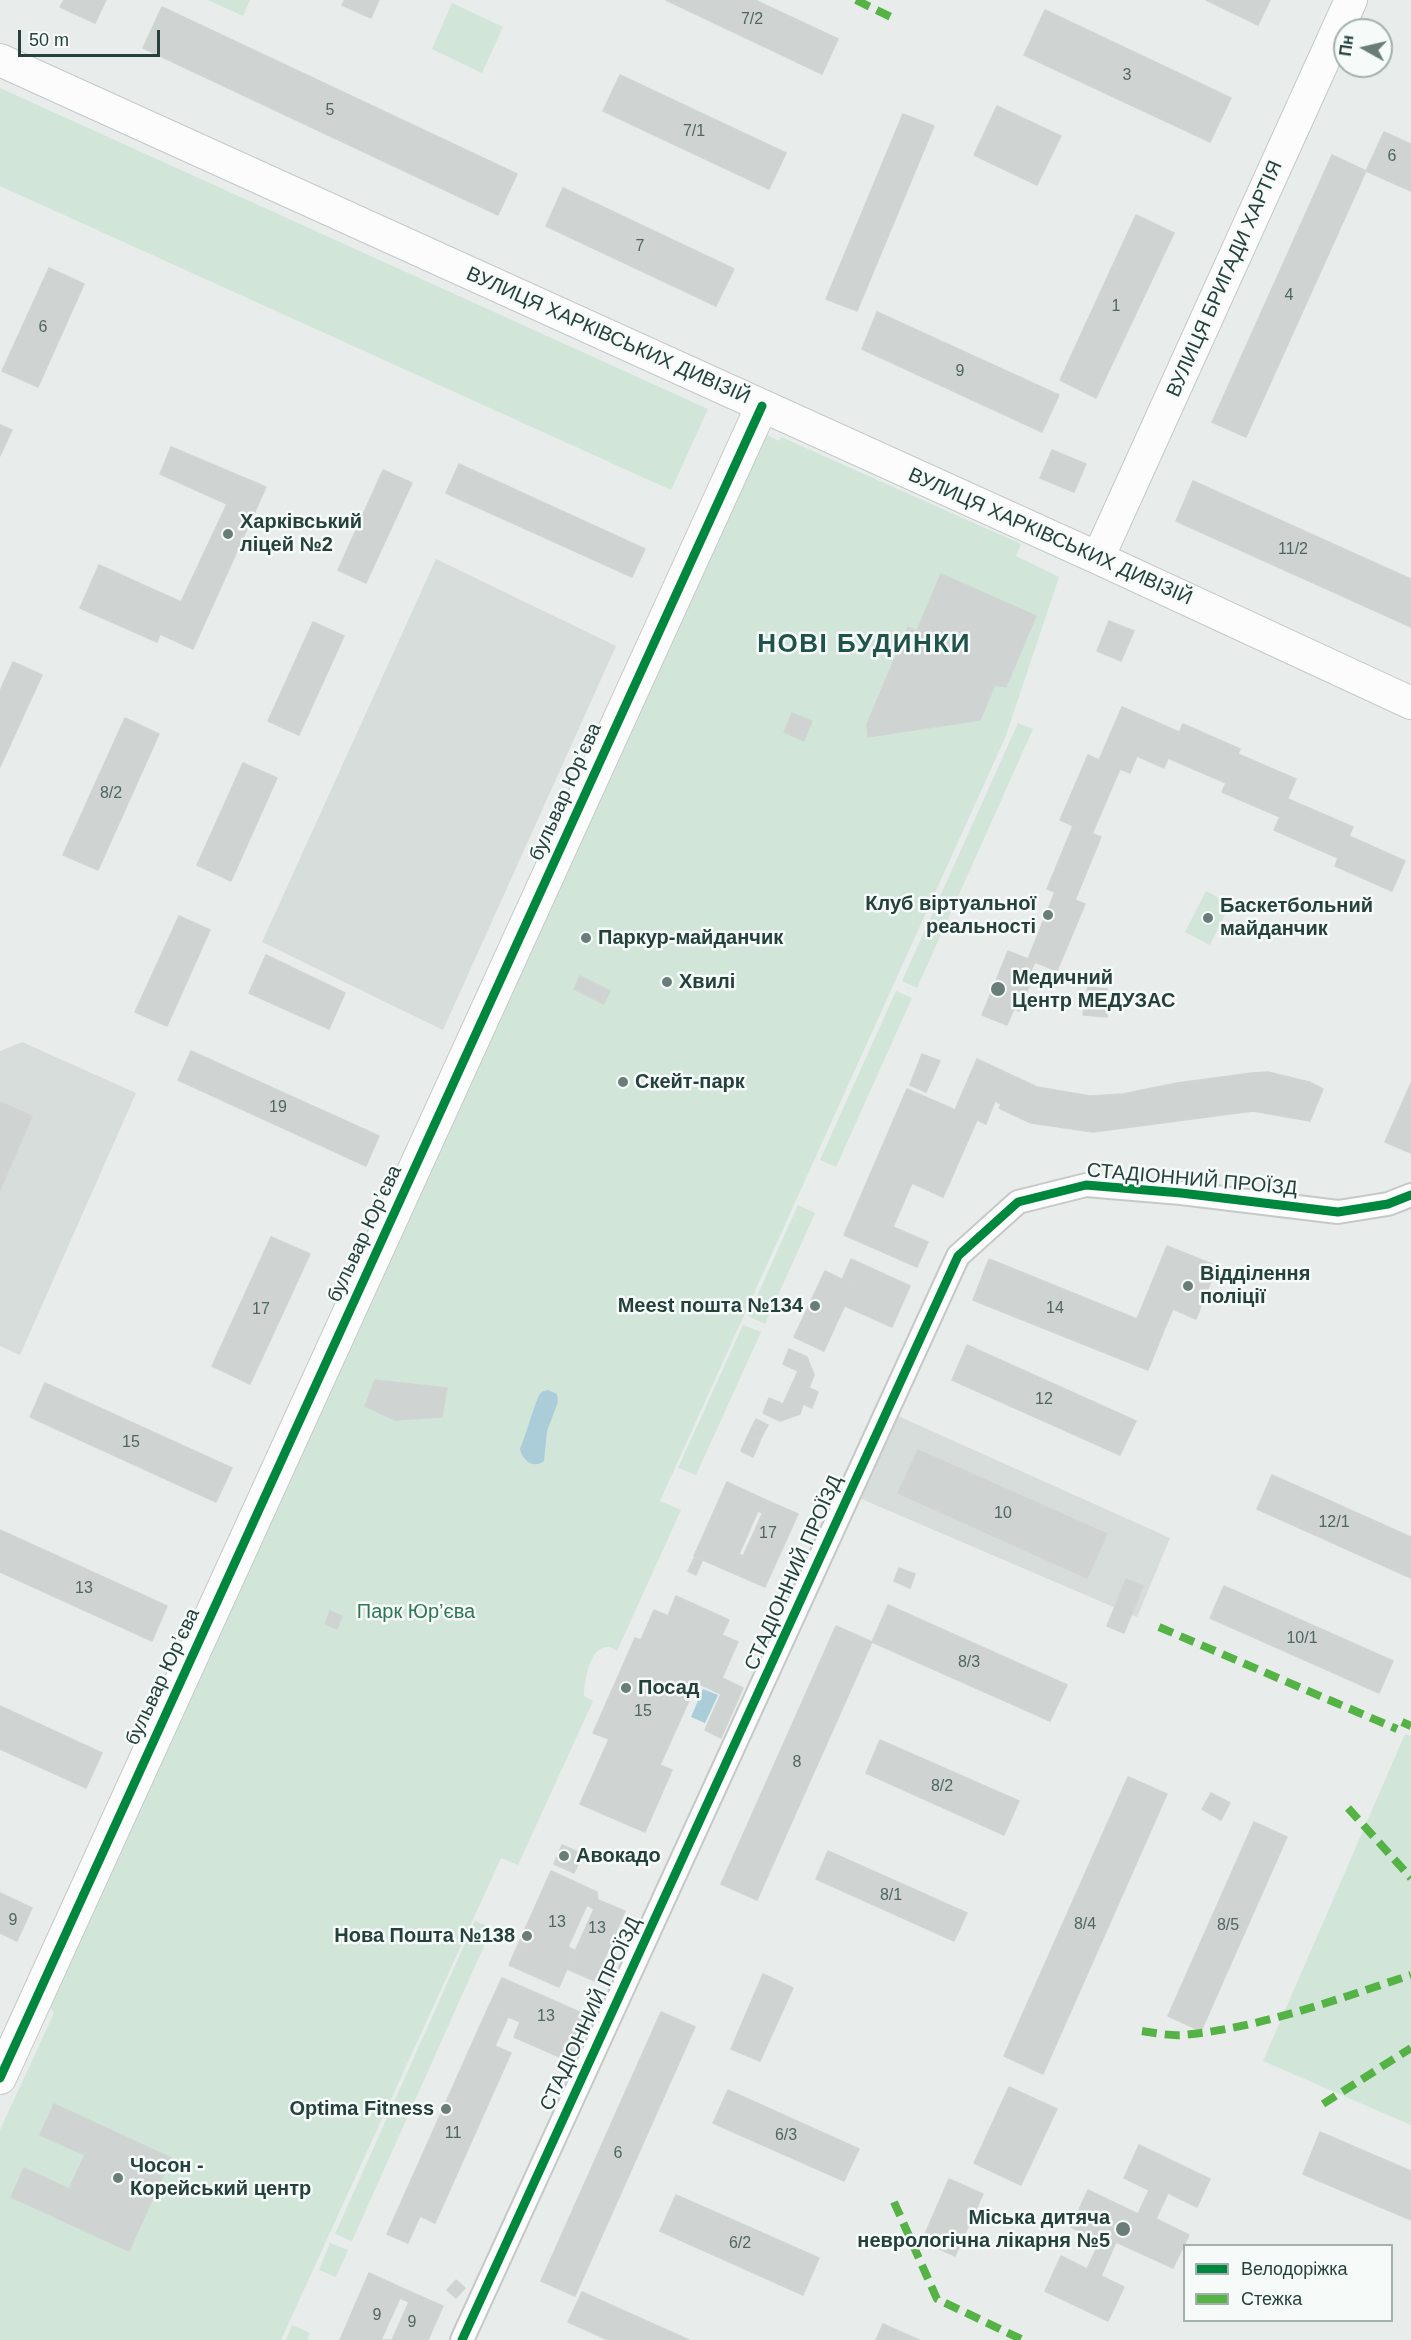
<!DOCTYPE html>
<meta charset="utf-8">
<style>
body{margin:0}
#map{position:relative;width:1411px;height:2340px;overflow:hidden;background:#e8ecea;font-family:Arial,sans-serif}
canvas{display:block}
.legend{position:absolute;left:1183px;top:2244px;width:210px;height:78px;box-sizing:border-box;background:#f6fbf9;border:2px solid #a2b1ad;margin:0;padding:8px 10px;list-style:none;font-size:18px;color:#24413c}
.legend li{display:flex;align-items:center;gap:12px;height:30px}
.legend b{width:30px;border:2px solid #a2b1ad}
.north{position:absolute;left:1333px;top:18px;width:60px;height:60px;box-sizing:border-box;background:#f6fbf9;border:2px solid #a2b1ad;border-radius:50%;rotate:278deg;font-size:16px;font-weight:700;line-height:24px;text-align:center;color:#24413c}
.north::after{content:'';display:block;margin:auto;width:21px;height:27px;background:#697d79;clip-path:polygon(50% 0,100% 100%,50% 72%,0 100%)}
.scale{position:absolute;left:18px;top:30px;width:142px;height:27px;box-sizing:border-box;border:3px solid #24413c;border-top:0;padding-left:8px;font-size:18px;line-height:21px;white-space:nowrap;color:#24413c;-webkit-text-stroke:4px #f6fbf9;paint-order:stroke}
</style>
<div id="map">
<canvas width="1411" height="2340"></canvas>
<ul class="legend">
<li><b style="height:8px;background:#00873e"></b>Велодоріжка</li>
<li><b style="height:8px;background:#55b346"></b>Стежка</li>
</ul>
<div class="north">Пн</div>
<div class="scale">50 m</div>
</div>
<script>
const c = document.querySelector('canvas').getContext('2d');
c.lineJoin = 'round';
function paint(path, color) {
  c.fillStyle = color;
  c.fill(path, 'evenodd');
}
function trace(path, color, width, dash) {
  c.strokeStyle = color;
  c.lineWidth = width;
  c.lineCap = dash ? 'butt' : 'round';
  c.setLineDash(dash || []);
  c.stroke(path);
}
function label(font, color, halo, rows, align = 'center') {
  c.font = font + ' Arial,sans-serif';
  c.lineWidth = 5;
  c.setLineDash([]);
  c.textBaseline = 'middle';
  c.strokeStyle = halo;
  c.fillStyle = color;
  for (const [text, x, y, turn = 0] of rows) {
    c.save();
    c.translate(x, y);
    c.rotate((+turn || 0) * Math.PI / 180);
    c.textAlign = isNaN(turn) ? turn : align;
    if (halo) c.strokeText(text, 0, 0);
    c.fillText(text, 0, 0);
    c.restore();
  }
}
paint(new Path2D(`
 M436,559L616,646L443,1030L262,942Z
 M22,1042L136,1093L20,1355L0,1346V1051Z
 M887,1411L1170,1538L1137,1617L850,1494Z`), '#d6dddb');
paint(new Path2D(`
 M208,0H250L243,16Z
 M452,3L503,27L482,73L432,49Z
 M0,88L708,409L671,490L0,186Z
 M765,434L779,441L781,437L1021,544L1016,556L1059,577L1005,738L660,1501L681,1510L617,1651C614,1649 611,1647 607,1647C589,1647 584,1684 584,1696L593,1701L518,1865L501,1858L281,2340H0V2130L54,2013L47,2004Z
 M1018,723L1033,729L917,988L902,981Z
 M1206,891L1230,904L1210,945L1185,932Z
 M896,991L912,998L836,1167L820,1160Z
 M798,1205L815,1213L765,1324L748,1316Z
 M743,1325L761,1332L696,1475L678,1468Z
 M1405,1734L1411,1736V2125L1263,2061Z
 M475,1921L492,1928L352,2241L335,2234Z
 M330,2243L348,2250L336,2277L319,2270Z
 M292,2325L310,2333L307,2340H286Z`), '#d1e5d9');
paint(new Path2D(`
 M548,1390L557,1394L558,1402L547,1431L544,1461C533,1469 523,1461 520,1449C524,1441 537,1396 540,1394C542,1391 545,1391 548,1390Z
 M703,1689L718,1695L705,1723L691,1717Z`), '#aacdd9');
const building = new Path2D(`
 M64,0H106L95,23L60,7Z
 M345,0H379L371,18L342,5Z
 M666,0H755L838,39L822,74Z
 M1206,0H1270L1258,25Z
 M162,7L517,174L498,215L143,48Z
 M1045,10L1231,98L1210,142L1024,55Z
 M620,75L786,153L769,189L603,111Z
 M997,106L1061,136L1037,185L974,155Z
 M903,114L934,126L857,311L826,299Z
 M1384,132L1411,144V191L1366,171Z
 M1332,155L1366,171L1246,437L1212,422Z
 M563,188L734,269L716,306L546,226Z
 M1136,215L1174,233L1096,398L1060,380Z
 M49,268L84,284L38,387L2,371Z
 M877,312L1059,395L1042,432L862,349Z
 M0,425L12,430L0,456Z
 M171,447L266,487L193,649L160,634L157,642L80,608L99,565L181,602L227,504L160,474Z
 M1052,450L1086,464L1074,492L1040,478Z
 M459,464L645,549L632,577L446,493Z
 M383,470L412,483L366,583L338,570Z
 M1193,481L1411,579V627L1176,521Z
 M941,574L1036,616L1006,687L995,685L940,662L944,653L913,640Z
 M1109,621L1134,631L1121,661L1097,651Z
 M313,622L344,636L299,735L268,721Z
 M908,627L916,631L913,640L944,653L940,662L995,685L980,720L868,737L867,724Z
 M13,662L42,675L0,767V691Z
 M1122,707L1179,732L1164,768L1137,756L1130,773L1120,769L1092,834L1060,820L1088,755L1099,760Z
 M792,713L812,721L804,741L784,732Z
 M125,718L159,734L98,870L63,855Z
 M1183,724L1240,749L1238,754L1296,779L1280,817L1222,792L1226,783L1168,758Z
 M243,763L277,778L231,881L197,865Z
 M1288,799L1353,827L1349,836L1405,861L1392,891L1335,866L1338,858L1274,830Z
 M1073,826L1101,837L1075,900L1085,904L1057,971L1035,962L1028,977L1032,979L1019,1011L1014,1009L1007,1025L982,1015L1008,951L1028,959L1055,892L1047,889Z
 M179,916L210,930L167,1026L135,1012Z
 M266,955L345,993L329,1029L249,993Z
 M580,976L610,991L604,1004L574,989Z
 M1088,987L1107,989V1017L1083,1015Z
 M191,1051L379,1136L366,1166L178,1080Z
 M922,1054L940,1061L926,1092L910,1085Z
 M977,1059L1037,1087L1090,1096L1123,1094L1177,1083L1252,1073L1268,1072L1309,1082L1323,1089L1310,1121L1253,1111L1093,1132L1031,1123L999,1108L1001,1104L995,1101L986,1124L977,1120L949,1184L915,1170L944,1105L955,1110Z
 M1411,1083V1153L1385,1142Z
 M907,1089L944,1105L915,1170L949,1184L943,1197L912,1183L893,1227L928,1242L917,1267L844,1235Z
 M0,1102L32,1116L0,1190Z
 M271,1237L310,1254L250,1384L212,1366Z
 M1167,1246L1217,1266L1196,1319L1173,1309L1164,1330L1137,1319Z
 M851,1259L910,1286L892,1327L845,1306L854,1285L842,1280Z
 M989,1259L1164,1330L1148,1370L973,1300Z
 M825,1271L854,1285L824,1351L794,1337Z
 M967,1345L1136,1421L1120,1455L952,1380Z
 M789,1349L807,1357L814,1375L809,1388L818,1392L812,1408L803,1404L800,1414L780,1421L763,1413L769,1398L783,1404L798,1371L783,1364Z
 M375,1380L447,1388L442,1417L395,1420L365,1406Z
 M45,1383L232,1468L216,1502L30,1417Z
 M756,1419L768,1425L760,1440L748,1435Z
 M748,1435L760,1441L753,1457L741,1451Z
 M918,1450L1107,1534L1087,1578L898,1493Z
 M1272,1475L1411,1537V1578L1257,1509Z
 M727,1482L768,1501L735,1574L694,1556Z
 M768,1501L798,1514L765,1587L735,1574L743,1556L739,1554L758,1511L763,1513Z
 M0,1530L167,1606L152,1641L0,1572Z
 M694,1558L702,1561L696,1575L688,1571Z
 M899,1568L915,1574L910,1588L894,1581Z
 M1126,1579L1143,1586L1124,1633L1107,1626Z
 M1224,1586L1393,1661L1379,1693L1210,1618Z
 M676,1596L729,1620L722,1635L738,1642L722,1678L743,1688L721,1738L705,1730L721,1694L697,1683L660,1765L672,1770L645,1832L580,1804L609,1739L593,1733L635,1638L641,1640L654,1610L668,1616Z
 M888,1605L1067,1685L1050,1721L872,1642Z
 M330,1611L342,1616L337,1629L325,1624Z
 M836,1626L872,1642L757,1900L721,1884Z
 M0,1706L102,1753L86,1788L0,1749Z
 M880,1740L1019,1801L1004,1835L866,1773Z
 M1128,1777L1167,1794L1043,2074L1004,2056Z
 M1211,1793L1230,1803L1221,1820L1202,1809Z
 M1254,1822L1287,1837L1201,2031L1168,2016Z
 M562,1845L583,1854L574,1873L554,1864Z
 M828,1851L967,1913L954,1941L816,1879Z
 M551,1871L597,1892L598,1900L567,1969L517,1947Z
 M0,1893L32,1908L17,1941L0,1933Z
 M598,1900L625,1911L595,1981L567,1969L576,1951L568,1947L587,1905L594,1909Z
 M517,1947L567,1969L559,1987L509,1965Z
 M763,1974L793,1988L760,2061L731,2049Z
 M502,1978L584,2014L581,2021L588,2024L571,2062L514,2037L520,2022L488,2008Z
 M488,2008L508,2017L495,2046L511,2053L435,2223L420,2216L408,2243L387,2234Z
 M661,2012L695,2027L575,2296L541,2281Z
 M1009,2087L1057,2109L1021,2185L974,2163Z
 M728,2090L859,2149L844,2181L713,2123Z
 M54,2104L171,2158L129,2251L11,2197L24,2168L69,2189L85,2155L40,2135Z
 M1320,2132L1411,2171V2220L1303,2174Z
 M1139,2145L1210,2179L1197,2207L1168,2193L1156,2219L1189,2235L1173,2268L1116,2242L1101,2276L1124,2287L1108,2321L1045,2291L1061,2256L1087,2269L1100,2241L1071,2227L1088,2190L1138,2214L1149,2190L1124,2178Z
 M949,2179L983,2194L955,2256L922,2241Z
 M676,2195L819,2258L803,2295L660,2231Z
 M369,2273L413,2293L392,2340H340Z
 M456,2280L465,2288L456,2298L447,2290Z
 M582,2292L689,2340H608L568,2322Z
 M413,2293L443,2306L428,2340H381L400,2298L409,2302Z
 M883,2324L919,2340H876Z`);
paint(building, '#cfd3d2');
trace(building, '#d0d5d3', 1.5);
const street = new Path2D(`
 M462,2340L958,1256L1018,1202L1086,1185L1181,1193L1338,1212L1388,1204L1411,1195`);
const secondary = new Path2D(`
 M0,60L1098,558L1411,703
 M1098,558L1351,0
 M0,2078L762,406`);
trace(street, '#c5c9c8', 26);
trace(secondary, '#c3cac8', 34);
trace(street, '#fcfcfc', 22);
trace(secondary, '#fcfcfc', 32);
trace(new Path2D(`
 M856,0L895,19
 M1159,1627L1397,1729
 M1402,1722L1411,1726
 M1348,1808L1411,1878
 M1142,2031C1155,2033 1170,2036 1183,2035C1261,2028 1337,1999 1411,1975
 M1323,2104L1411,2048
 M894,2202L937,2299L1023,2340`), '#55b346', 8, [15, 8]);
trace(new Path2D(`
 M0,2078L762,406
 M462,2340L958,1256L1018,1202L1086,1185L1181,1193L1338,1212L1388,1204L1411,1195`), '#00873e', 9);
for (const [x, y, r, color] of [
 [228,534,6,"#697d79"],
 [1048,915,6,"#697d79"],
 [1208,918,6,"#697d79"],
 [586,938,6,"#697d79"],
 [667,982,6,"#697d79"],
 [998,989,8,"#697d79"],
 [623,1082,6,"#697d79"],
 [1188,1286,6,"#697d79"],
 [815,1306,6,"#697d79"],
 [626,1688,6,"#697d79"],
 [564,1856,6,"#697d79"],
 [527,1936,6,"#697d79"],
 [446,2109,6,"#697d79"],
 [118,2178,6,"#697d79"],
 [1123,2229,8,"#697d79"]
]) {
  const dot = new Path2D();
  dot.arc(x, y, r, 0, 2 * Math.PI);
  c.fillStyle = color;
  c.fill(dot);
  trace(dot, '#f6fbf9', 2);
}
label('16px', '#506662', null, [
 ["7/2",752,20],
 ["3",1127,76],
 ["5",330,111],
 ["7/1",694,132],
 ["6",1392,157],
 ["7",640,247],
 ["4",1289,296],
 ["1",1116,307],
 ["6",43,328],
 ["9",960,372],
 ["11/2",1293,550],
 ["8/2",111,794],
 ["19",278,1108],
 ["14",1055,1309],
 ["17",261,1310],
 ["12",1044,1400],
 ["15",131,1443],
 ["10",1003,1514],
 ["12/1",1334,1523],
 ["17",768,1534],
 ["13",84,1589],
 ["10/1",1302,1639],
 ["8/3",969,1663],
 ["15",643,1712],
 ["8",797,1763],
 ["8/2",942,1787],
 ["8/1",891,1896],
 ["9",13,1921],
 ["13",557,1923],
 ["8/4",1085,1925],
 ["8/5",1228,1926],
 ["13",597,1929],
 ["13",546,2017],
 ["11",453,2134],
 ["6/3",786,2136],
 ["6",618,2154],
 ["6/2",740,2244],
 ["9",377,2316],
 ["9",412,2323]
]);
label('20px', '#24413c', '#f6fbf9', [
 ["ВУЛИЦЯ БРИГАДИ ХАРТІЯ",1225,279,-66],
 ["ВУЛИЦЯ ХАРКІВСЬКИХ ДИВІЗІЙ",608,336,24],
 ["ВУЛИЦЯ ХАРКІВСЬКИХ ДИВІЗІЙ",1050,537,24],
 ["бульвар Юрʼєва",566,792,-66],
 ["СТАДІОННИЙ ПРОЇЗД",1192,1180,5],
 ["бульвар Юрʼєва",365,1234,-65],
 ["СТАДІОННИЙ ПРОЇЗД",794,1573,-66],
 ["бульвар Юрʼєва",163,1677,-65],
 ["СТАДІОННИЙ ПРОЇЗД",591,2014,-65]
]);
label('bold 20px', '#24413c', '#f6fbf9', [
 ["Харківський",240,522],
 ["ліцей №2",240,545],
 ["Клуб віртуальної",1036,904,"right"],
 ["реальності",1036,927,"right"],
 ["Баскетбольний",1220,906],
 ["майданчик",1220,929],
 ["Паркур-майданчик",598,938],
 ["Медичний",1012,978],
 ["Центр МЕДУЗАС",1012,1001],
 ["Хвилі",679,982],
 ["Скейт-парк",635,1082],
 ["Відділення",1200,1274],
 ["поліції",1200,1297],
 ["Meest пошта №134",803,1306,"right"],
 ["Посад",638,1688],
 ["Авокадо",576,1856],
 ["Нова Пошта №138",515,1936,"right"],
 ["Optima Fitness",434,2109,"right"],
 ["Чосон -",130,2166],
 ["Корейський центр",130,2189],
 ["Міська дитяча",1110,2218,"right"],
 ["неврологічна лікарня №5",1110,2241,"right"]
], 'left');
label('20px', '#2e7753', '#f6fbf9', [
 ["Парк Юр’єва",416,1612]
]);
c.letterSpacing = '1.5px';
label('bold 26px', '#20534c', '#f6fbf9', [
 ["НОВІ БУДИНКИ",864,645]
]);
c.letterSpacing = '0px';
</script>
